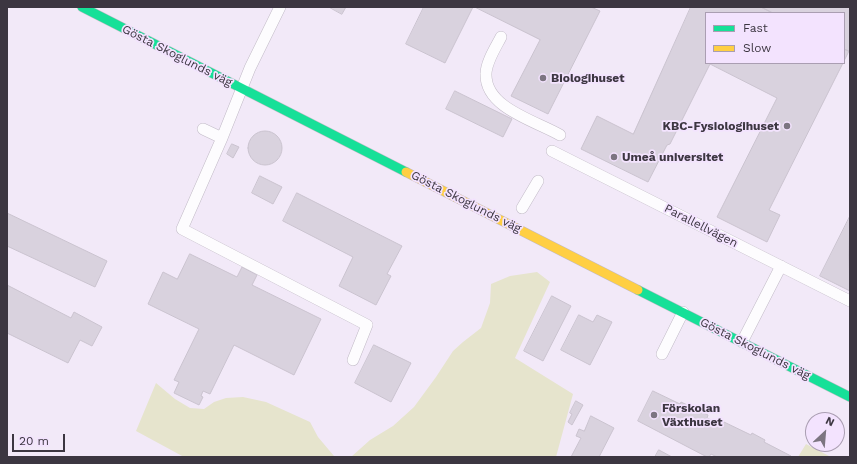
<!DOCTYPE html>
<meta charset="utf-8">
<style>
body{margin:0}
#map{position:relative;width:857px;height:464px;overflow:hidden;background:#f2e9f8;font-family:"Work Sans",sans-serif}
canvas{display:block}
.frame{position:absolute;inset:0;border:8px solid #3c3641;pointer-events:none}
.legend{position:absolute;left:705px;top:12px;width:140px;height:52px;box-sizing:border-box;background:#f3e3fe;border:1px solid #aa9eb2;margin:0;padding:5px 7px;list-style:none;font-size:12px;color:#3c3641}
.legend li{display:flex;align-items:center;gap:8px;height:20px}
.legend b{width:20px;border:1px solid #aa9eb2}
.north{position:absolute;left:805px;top:412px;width:40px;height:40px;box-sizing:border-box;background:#f3e3fe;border:1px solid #aa9eb2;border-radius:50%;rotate:26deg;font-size:11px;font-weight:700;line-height:16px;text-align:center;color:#3c3641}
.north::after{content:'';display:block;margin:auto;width:14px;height:18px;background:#7c7581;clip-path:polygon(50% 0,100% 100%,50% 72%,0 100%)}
.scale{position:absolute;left:12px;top:434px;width:53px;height:18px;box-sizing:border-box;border:2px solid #3c3641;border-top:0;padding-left:5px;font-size:12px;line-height:14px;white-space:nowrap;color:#3c3641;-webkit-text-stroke:3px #f3e3fe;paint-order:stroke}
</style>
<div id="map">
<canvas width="857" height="464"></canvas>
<div class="frame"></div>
<ul class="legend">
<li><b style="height:5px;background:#16e098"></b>Fast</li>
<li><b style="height:5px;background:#ffcf43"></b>Slow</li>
</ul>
<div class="north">N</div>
<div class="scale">20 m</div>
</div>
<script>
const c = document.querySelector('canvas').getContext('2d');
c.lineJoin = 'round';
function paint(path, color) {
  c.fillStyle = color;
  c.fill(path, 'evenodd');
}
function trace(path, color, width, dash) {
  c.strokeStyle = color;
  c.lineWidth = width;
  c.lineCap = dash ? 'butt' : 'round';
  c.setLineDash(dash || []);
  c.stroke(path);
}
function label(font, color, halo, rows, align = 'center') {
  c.font = font + ' "Work Sans",sans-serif';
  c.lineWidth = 3.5;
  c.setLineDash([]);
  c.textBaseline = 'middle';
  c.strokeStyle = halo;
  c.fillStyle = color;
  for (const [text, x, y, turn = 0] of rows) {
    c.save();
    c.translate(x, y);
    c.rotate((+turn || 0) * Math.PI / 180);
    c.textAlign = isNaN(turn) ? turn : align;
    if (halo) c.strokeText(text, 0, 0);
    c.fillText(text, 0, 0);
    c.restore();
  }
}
paint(new Path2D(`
 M537,272L550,282L515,358L573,394L556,457H351L370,440L393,426L414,407L436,377L453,351L463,342L481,328L490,303L491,284L510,276Z
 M156,383L175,399L190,408L204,409L214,402L226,398L243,397L266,402L310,422L318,437L334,456L337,457H184L136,431Z
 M806,444L831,457H798Z`), '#e6e4cd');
const building = new Path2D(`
 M329,7H346L342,14Z
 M424,7H473L445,63L406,44Z
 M475,7H591L600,11L548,114L511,96L540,40Z
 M691,7H761L773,13H706V63H843L769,210L780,215L767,242L717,217L777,98L710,64L670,144L667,145L648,182L581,149L597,116L633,134Z
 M761,7H850V52L844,49V13H773Z
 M844,49L849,51L844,61Z
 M455,91L512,119L503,137L446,109Z
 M248 148a17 17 0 1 1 34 0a17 17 0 1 1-34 0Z
 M232,144L239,147L233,158L227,154Z
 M260,176L282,187L273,204L252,193Z
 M297,193L402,246L387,274L391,276L376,305L339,286L353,257L283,221Z
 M7,213L107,261L95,287L7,246Z
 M850,216L849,255L850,291L820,276Z
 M190,254L237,277L242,267L257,275L252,285L321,319L294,375L234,345L210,394L203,391L201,396L203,397L199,405L174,393L179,382L174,380L199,329L148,304L163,272L177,279Z
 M7,285L71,318L74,312L102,327L92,346L80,340L68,363L7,333Z
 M552,296L571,306L543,361L524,351Z
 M579,315L593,322L597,315L612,322L590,365L561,350Z
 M374,345L411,363L391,402L355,383Z
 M653,391L680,404L681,402L708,415L707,418L722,425L724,422L751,435L752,433L765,440L764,442L791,456L790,457H717L711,454L709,457H707L638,421Z
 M576,401L583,405L572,425L568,422L572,414L570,413Z
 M591,416L614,428L599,457H571L581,438L576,436L579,429L584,431Z
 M659,450L672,457H655Z`);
paint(building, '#d9d2de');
trace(building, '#cac3cf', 1);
const lane = new Path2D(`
 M501,37C496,47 486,62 486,74C485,108 536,121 560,135
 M203,129L222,138L250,68L280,7
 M222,138L182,229L367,325L353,360
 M552,151L850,301
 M522,208L538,181
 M742,342L781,266
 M662,354L683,312`);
const fast = new Path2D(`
 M82,7L406,172
 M638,290L850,397`);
const slow = new Path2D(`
 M406,172L638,290`);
trace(lane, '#c1bac6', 12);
trace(fast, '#c1bac6', 10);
trace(slow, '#c1bac6', 10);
trace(lane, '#fdfcfe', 11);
trace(fast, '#16e098', 9);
trace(slow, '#ffcf43', 9);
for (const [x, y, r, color] of [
 [543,78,4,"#7c7581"],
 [787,126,4,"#7c7581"],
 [614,157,4,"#7c7581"],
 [654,415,4,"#7c7581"]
]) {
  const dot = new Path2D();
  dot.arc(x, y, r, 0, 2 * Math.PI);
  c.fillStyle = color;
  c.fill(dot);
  trace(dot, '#f3e3fe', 1.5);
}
label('12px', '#3c3641', '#f3e3fe', [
 ["Gösta Skoglunds väg",177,56,27],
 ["Gösta Skoglunds väg",466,202,27],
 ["Parallellvägen",701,226,27],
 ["Gösta Skoglunds väg",755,349,27]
]);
label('bold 12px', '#3c3641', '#f3e3fe', [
 ["Biologihuset",551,78],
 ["KBC-Fysiologihuset",779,126,"right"],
 ["Umeå universitet",622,157],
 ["Förskolan",662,408],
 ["Växthuset",662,422]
], 'left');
</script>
